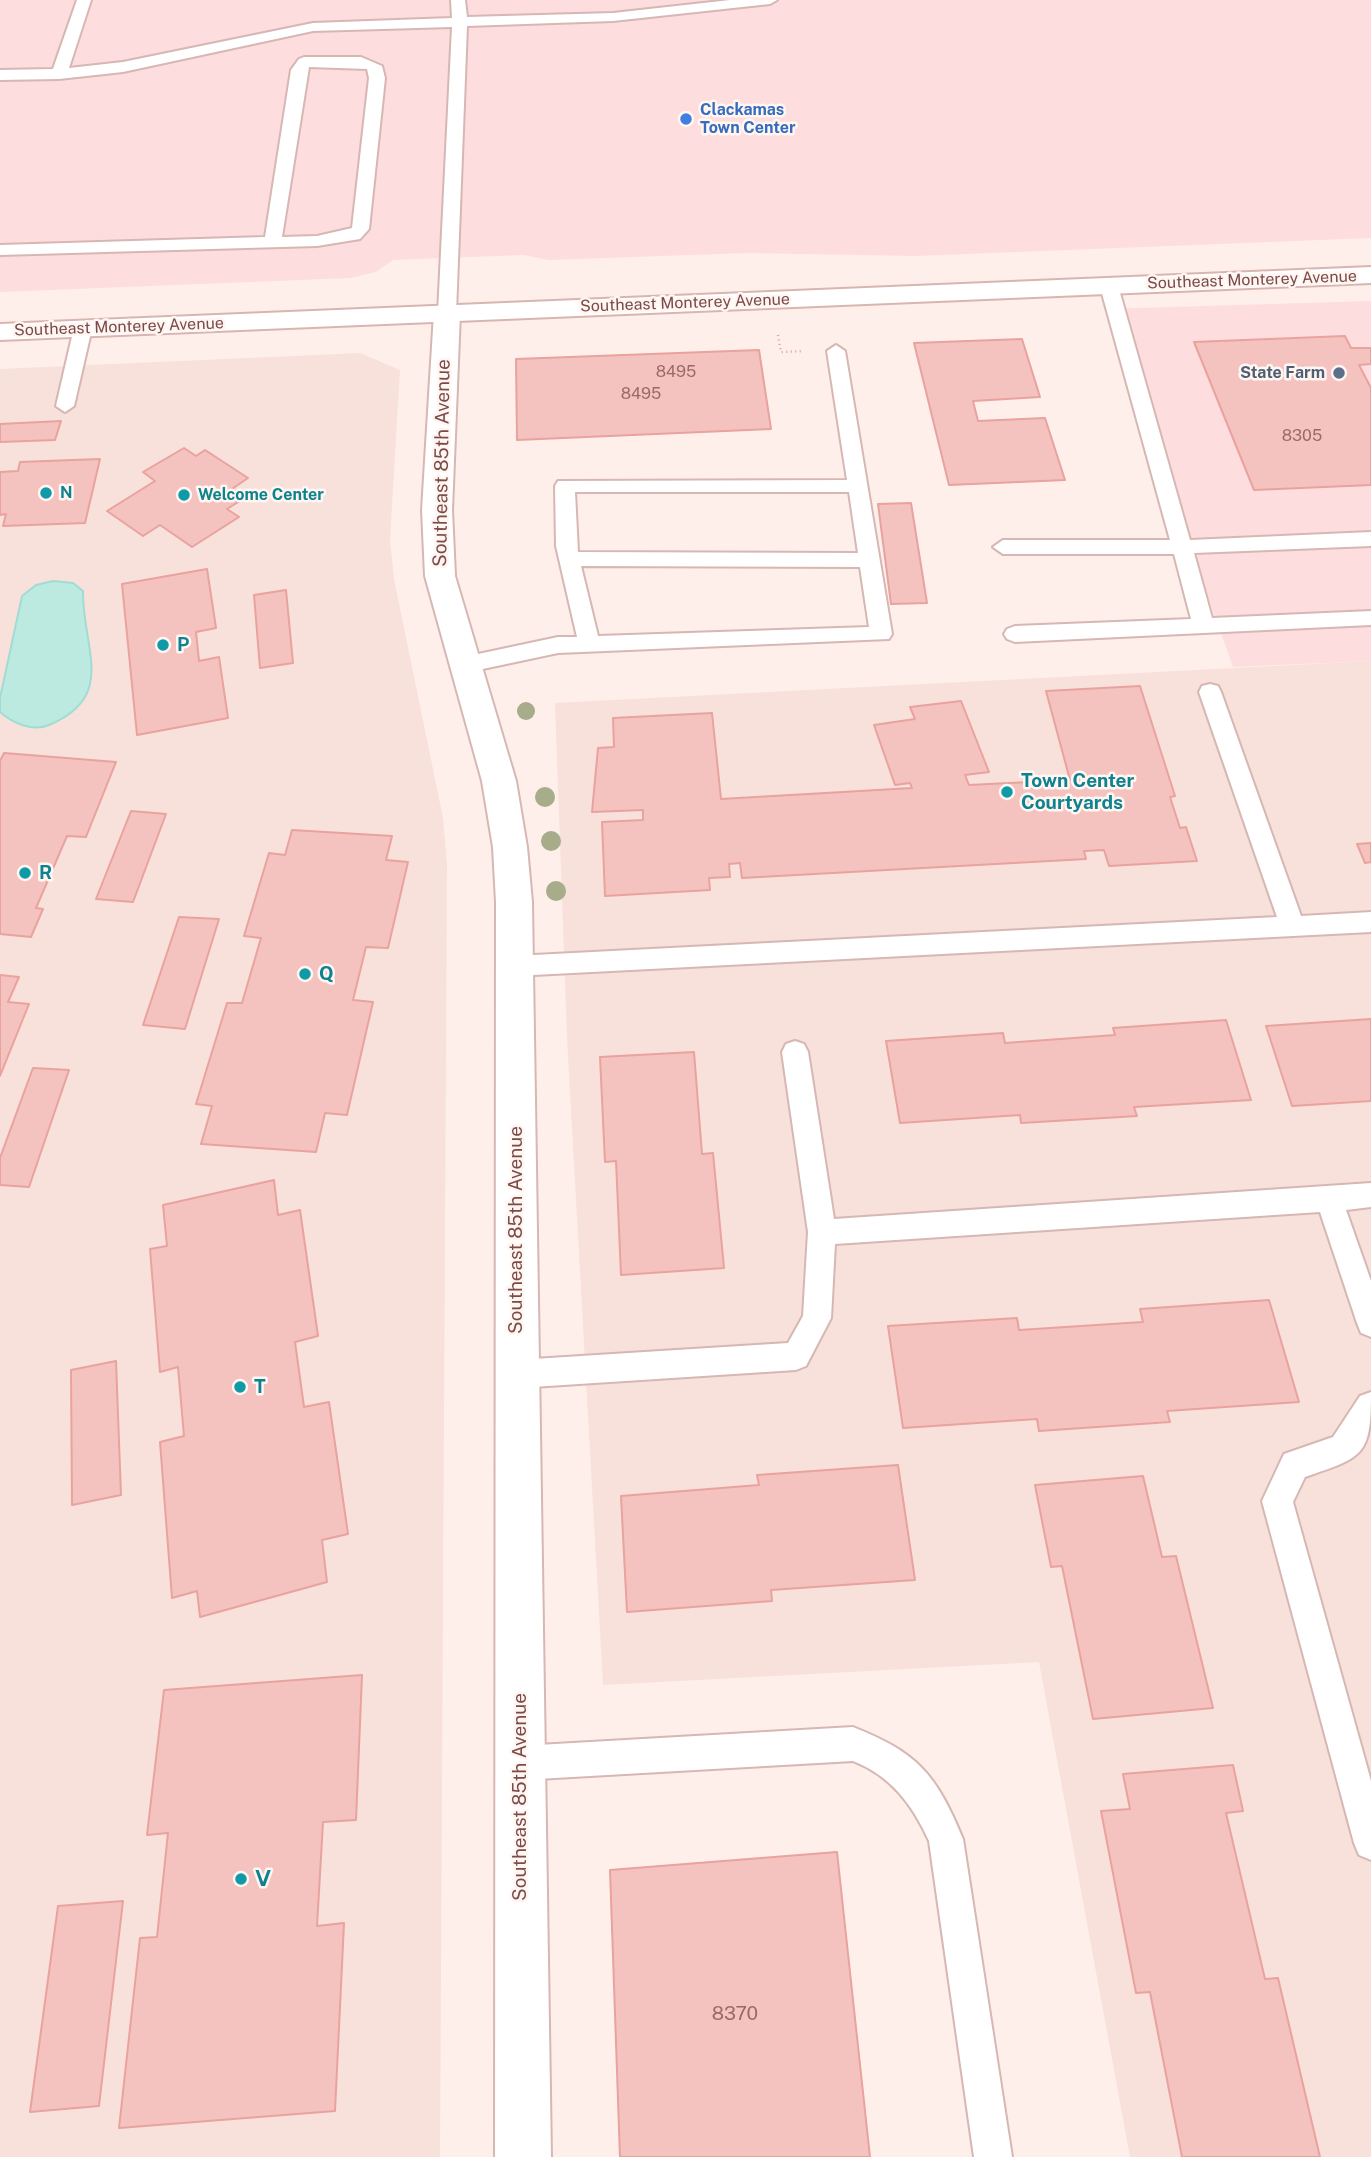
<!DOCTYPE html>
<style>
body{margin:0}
canvas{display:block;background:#feefea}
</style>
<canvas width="1371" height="2157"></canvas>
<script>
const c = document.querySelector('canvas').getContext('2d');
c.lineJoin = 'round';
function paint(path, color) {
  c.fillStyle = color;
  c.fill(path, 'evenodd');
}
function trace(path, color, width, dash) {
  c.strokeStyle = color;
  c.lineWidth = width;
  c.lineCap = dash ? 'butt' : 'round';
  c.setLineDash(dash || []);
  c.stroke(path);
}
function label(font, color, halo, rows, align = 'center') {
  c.font = font + ' "Public Sans",sans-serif';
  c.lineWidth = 5;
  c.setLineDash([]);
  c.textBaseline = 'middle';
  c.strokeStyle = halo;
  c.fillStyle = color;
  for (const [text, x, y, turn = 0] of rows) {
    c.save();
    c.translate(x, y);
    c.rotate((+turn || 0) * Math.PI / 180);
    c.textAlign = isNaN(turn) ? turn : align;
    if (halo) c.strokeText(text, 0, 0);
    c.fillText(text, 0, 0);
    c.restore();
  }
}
paint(new Path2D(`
 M360,353L400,370L390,540L394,579L443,818L447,865L440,2157H0V369Z
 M1371,661V2157H1130L1039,1662L603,1685L567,1038L555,703Z`), '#f8e1da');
paint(new Path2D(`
 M0,0H1371V238L916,256L747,253L548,260L524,255L393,260L376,272L350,278L0,292Z
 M1371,301V661L1233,667L1105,309Z`), '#feddde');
const water = new Path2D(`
 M53,581L73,583L83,591C82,648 118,696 49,725C33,732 12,723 0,712V698L22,596L36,585Z`);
paint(water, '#bceae1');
trace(water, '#a1dcd2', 2);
const building = new Path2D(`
 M1345,336L1351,348H1371V364L1359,365L1371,388V485L1254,490L1194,342Z
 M1022,339L1040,397L973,401L978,421L1045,418L1065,480L949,485L914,343Z
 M759,350L771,429L517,440L516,359Z
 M61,421L55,440L0,442V424Z
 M184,448L196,456L205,450L248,478L229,491L243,499L227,509L239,517L192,547L160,525L143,536L107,511L155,481L143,472Z
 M100,459L85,523L3,526L6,514L0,515V472L18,471L20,462Z
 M911,503L927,603L891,604L878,504Z
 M207,569L216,628L196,632L199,661L219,657L228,718L137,735L122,584Z
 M286,590L293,663L260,668L254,595Z
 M1140,686L1175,796L1170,797L1180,828L1186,827L1197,861L1109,866L1104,850L1084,851L1086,859L742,878L740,863L729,864L730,877L709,878L710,890L605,896L602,822L643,820V810L592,812L598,748L614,747L613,718L712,713L721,799L912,788L910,783L895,785L874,725L915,719L910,707L961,701L989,772L965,775L969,785L1070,780L1046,691Z
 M4,753L116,762L86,837L67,836L36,908L43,909L31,937L0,934V761Z
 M131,811L166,814L133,902L96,899Z
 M292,830L392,836L386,860L408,862L388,948L366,947L353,1000L373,1002L347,1115L325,1113L316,1152L201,1144L212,1106L196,1104L227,1003H242L261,938L244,936L269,853L285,855Z
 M1371,843V862L1365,863L1357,844Z
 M179,917L219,919L185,1029L143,1025Z
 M0,975L19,977L8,1002L29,1004L0,1076Z
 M1371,1019V1101L1292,1106L1266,1026Z
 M1226,1020L1251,1100L1134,1107L1137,1116L1021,1123L1020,1115L900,1123L886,1041L1003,1033L1005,1043L1115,1035L1113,1028Z
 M694,1052L702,1154L713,1153L724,1268L621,1275L616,1161L605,1162L600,1057Z
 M33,1068L69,1070L29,1187L0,1185V1158Z
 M274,1180L278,1215L300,1210L318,1336L295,1342L304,1407L329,1402L348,1534L322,1540L327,1582L200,1617L197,1591L172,1598L160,1442L184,1436L178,1367L160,1372L150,1249L167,1246L163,1205Z
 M1269,1300L1299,1402L1167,1411L1170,1422L1039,1431L1037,1419L903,1428L888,1326L1017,1318L1019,1330L1143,1322L1140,1309Z
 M116,1361L121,1495L72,1505L71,1370Z
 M898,1465L915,1580L771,1590L772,1601L627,1612L621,1496L759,1485L757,1475Z
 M1143,1476L1162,1557L1176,1556L1213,1708L1093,1719L1062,1566L1051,1567L1035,1485Z
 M362,1675L356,1820L323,1822L317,1926L344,1923L335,2111L119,2128L140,1938L157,1937L168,1833L147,1835L164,1690Z
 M1233,1765L1243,1811L1226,1813L1265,1979L1278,1978L1320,2157H1182L1150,1992L1136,1993L1101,1811L1130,1809L1123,1774Z
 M837,1852L870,2157H620L610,1870Z
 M123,1901L99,2106L30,2112L58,1906Z`);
paint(building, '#f5c3bf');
trace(building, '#e9a29e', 2);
const service = new Path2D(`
 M77,0H91L69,68L123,62L313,23L452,18L451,0H465L467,17L613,13L730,0H777L770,4L613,21L467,26L456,313L447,318L438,313L452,27L313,31L123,72L59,79L0,80V70L53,69Z
 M304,57H361L382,66L385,78L369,229L360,239L317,246L0,255V245L265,237L291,70L299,59ZM309,67L367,69L369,78L352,228L317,236L282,237Z
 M1109,281L1118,286L1190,540L1371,532V546L1194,553L1212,618L1371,611V625L1015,642L1007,639L1004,634L1007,629L1015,626L1191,619L1174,554H1003L993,547L1003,540H1170L1100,286Z
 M83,323L92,328L74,406L65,412L56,406L74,328Z
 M836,345L845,351L892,634L889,639L558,653L464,673L456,670L453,665L456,660L464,657L558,637H577L556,546L555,486L558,481L847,480L827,351ZM575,492H849L858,553L578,552ZM581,566L860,567L869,627L598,636Z
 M1210,684L1218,686L1221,692L1301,916L1371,912V932L514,976L505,973L501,966L505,959L514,956L1277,917L1199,692L1202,686Z
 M795,1041L804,1044L808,1052L834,1219L1371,1183V1207L1346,1210L1371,1281V1337L1361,1333L1357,1323L1320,1212L835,1244L831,1318L806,1366L796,1370L517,1388L507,1384L502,1374L507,1364L517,1360L788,1343L803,1316L808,1232L782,1052L786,1044Z
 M1371,1392C1371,1456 1364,1457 1305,1477L1293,1502L1371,1781V1860L1359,1855L1354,1843L1262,1501L1284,1454L1333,1437L1360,1396Z
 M853,1727C918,1753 936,1774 963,1839L1012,2157H974L929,1841C912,1804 891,1776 853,1761L520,1780L508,1775L503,1763L508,1751L520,1746Z`);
const tertiary = new Path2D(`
 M447,305L456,307L460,313L452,510L455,576L516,781L527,847L532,902L551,2157H495L496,902L493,847L482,781L425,576L422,510L434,313L438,307Z`);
const secondary = new Path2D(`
 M1371,267V283L0,340V324Z`);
trace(service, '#d6b7b3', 4);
trace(tertiary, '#d6b7b3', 4);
trace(secondary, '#d9b5b0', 4);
trace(new Path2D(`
 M778,335L781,352L804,351`), '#dba5a1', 2.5, [1, 3.5]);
paint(service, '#fff');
paint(tertiary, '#fff');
paint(secondary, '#fff');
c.fillStyle = '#a7ac8a';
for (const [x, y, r] of [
 [526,711,9],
 [545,797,10],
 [551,841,10],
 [556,891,10]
]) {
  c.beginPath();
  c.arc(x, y, r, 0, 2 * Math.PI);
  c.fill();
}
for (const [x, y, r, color] of [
 [686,119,7,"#3f7fe0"],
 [1339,373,7,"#5c6f8a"],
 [46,493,7,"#0f9aa8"],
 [184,495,7,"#0f9aa8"],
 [163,645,7,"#0f9aa8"],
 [1007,792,7,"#0f9aa8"],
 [25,873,7,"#0f9aa8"],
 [305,974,7,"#0f9aa8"],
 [240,1387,7,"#0f9aa8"],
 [241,1879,7,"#0f9aa8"]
]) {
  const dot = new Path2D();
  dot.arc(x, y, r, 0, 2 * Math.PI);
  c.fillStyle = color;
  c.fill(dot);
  trace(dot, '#fff5f1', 2.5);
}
label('bold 16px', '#366cbe', '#fff5f1', [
 ["Clackamas",700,110],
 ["Town Center",700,128]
], 'left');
label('16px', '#7b4b4a', '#fff5f1', [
 ["Southeast Monterey Avenue",1252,280,-2],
 ["Southeast Monterey Avenue",685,303,-2],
 ["Southeast Monterey Avenue",119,327,-2]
]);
label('16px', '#9a6967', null, [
 ["8495",676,372],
 ["8495",641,394],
 ["8305",1302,436]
]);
label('bold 16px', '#4e5e75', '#fff5f1', [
 ["State Farm",1325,373]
], 'right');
label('bold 16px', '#0d838f', '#fff5f1', [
 ["N",60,493],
 ["Welcome Center",198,495]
], 'left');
label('19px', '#7b4b4a', '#fff5f1', [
 ["Southeast 85th Avenue",442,463,-89],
 ["Southeast 85th Avenue",516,1230,-90],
 ["Southeast 85th Avenue",520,1797,-90]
]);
label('bold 19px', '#0d838f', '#fff5f1', [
 ["P",177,645],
 ["Town Center",1021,781],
 ["Courtyards",1021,803],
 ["R",39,873],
 ["Q",319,974],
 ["T",254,1387]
], 'left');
label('19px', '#9a6967', null, [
 ["8370",735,2014]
]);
label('bold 23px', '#0d838f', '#fff5f1', [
 ["V",255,1879]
], 'left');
</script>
